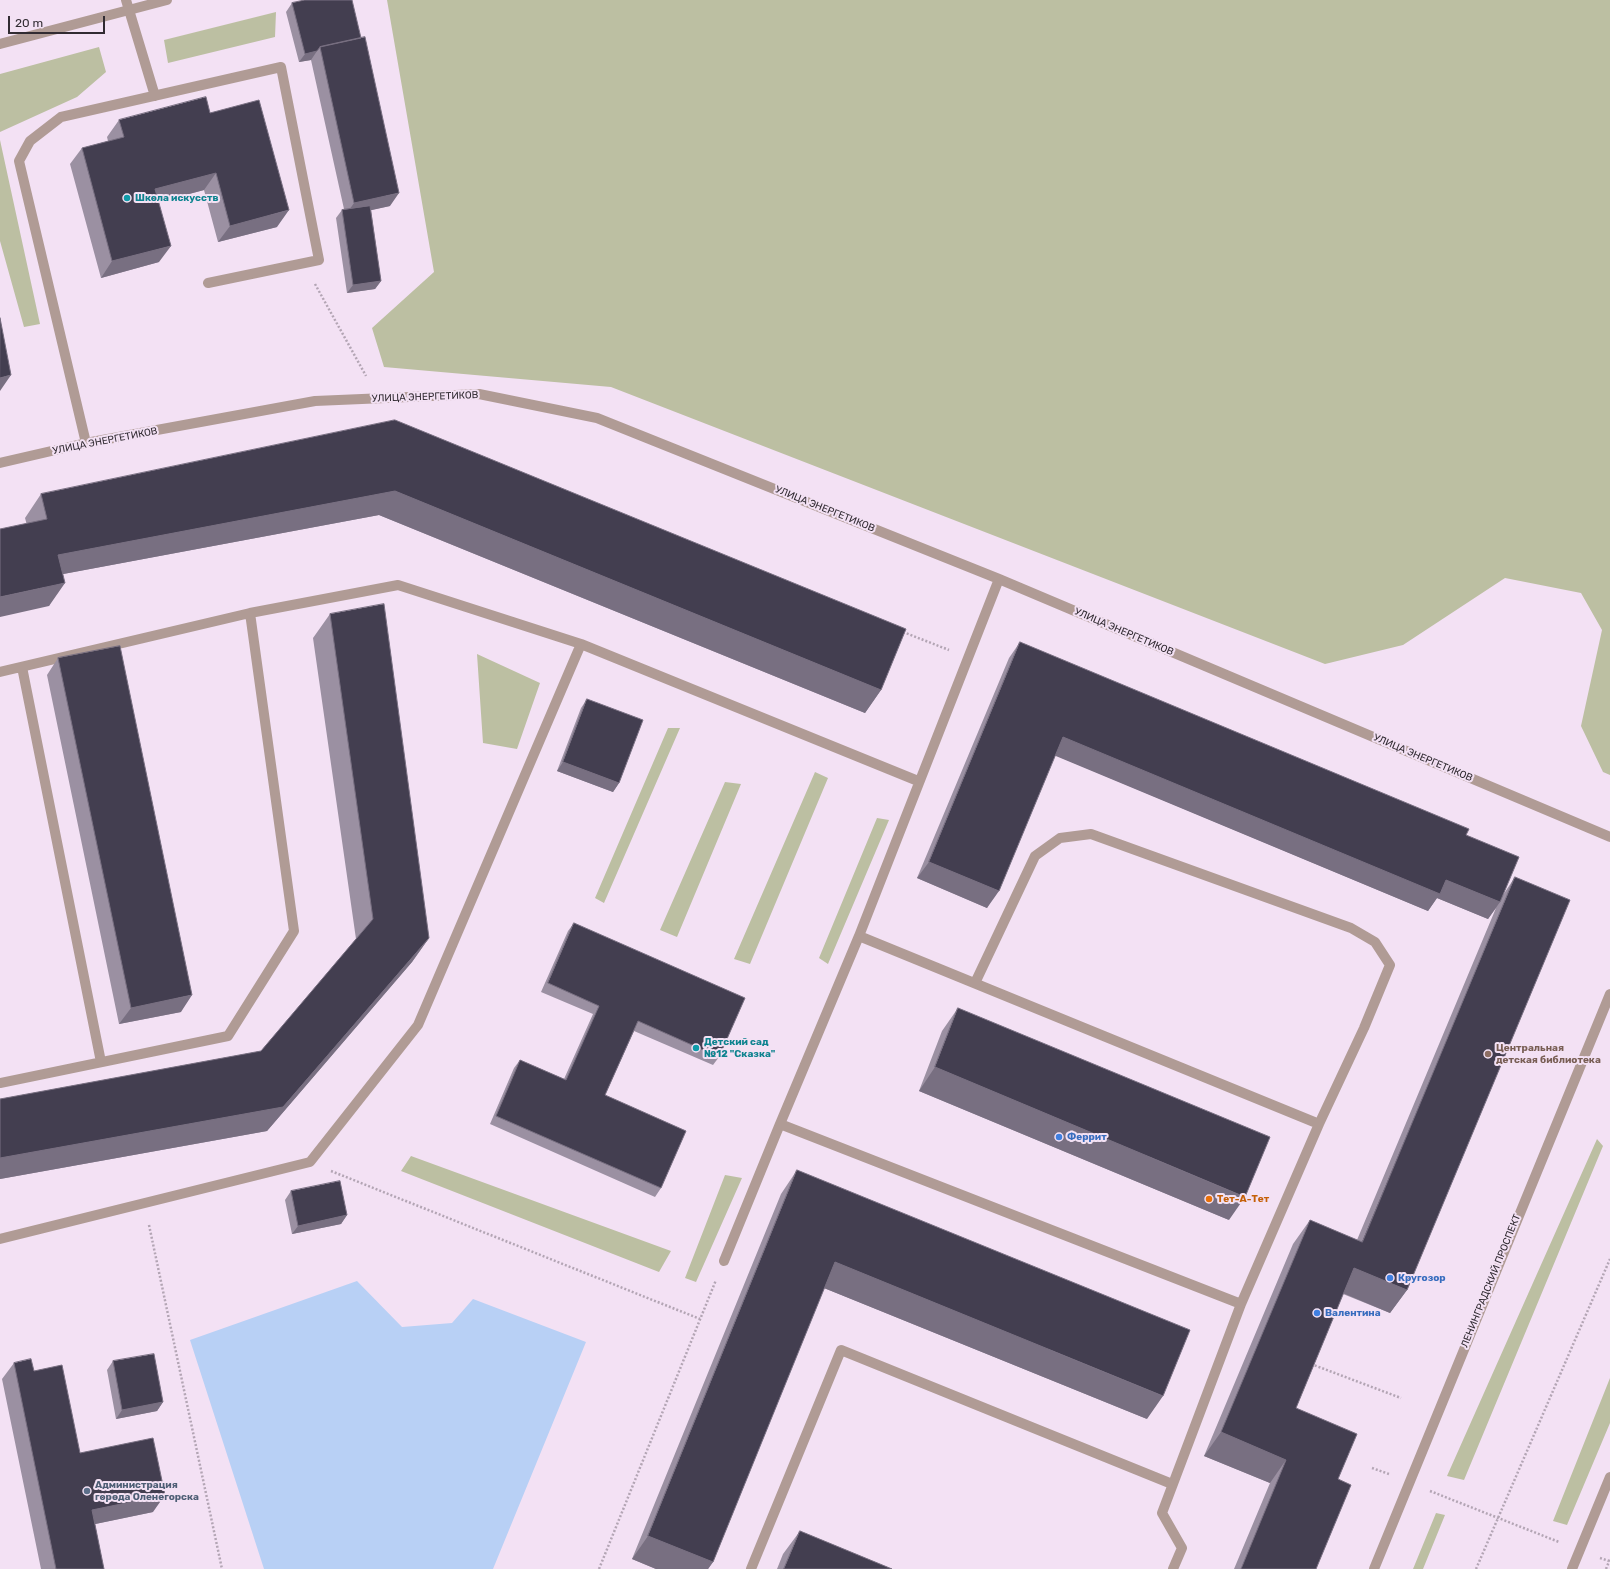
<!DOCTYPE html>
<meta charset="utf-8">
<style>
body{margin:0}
#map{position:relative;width:1610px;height:1569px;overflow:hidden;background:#f3e1f4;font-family:Rubik,sans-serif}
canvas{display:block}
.scale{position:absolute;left:8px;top:16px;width:97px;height:18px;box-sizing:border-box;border:2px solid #312b32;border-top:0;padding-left:5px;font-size:12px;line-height:14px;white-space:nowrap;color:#312b32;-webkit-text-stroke:3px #f3e1f4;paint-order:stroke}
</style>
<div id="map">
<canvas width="1610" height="1569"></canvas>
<div class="scale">20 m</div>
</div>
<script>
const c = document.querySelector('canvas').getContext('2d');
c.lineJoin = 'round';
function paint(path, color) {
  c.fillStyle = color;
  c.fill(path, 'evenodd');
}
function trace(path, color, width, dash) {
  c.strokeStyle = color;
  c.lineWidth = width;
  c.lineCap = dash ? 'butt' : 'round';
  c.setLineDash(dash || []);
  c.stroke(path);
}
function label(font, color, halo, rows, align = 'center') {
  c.font = font + ' Rubik,sans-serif';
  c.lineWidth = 4;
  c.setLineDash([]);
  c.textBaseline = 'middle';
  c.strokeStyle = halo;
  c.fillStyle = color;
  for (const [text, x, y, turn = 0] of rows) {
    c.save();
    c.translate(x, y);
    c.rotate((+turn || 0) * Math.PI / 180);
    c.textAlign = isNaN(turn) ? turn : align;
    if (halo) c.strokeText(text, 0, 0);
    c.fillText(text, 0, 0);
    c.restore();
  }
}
paint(new Path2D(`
 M387,0H1610V775L1603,772L1581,726L1602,630L1581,593L1505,578L1403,645L1325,664L611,387L384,367L372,328L434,272Z
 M276,12L275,37L168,63L164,40Z
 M99,47L106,72L77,97L0,132V74Z
 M0,140L40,324L24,327L0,241Z
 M477,654L540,683L517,749L483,743Z
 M668,728H680L604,903L595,898Z
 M815,772L828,778L750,964L734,959Z
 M725,782L741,784L677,937L660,930Z
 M877,818L889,820L828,964L819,958Z
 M1597,1139L1603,1146L1464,1480L1447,1476Z
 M411,1156L671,1251L659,1272L401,1171Z
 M725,1175L742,1178L696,1282L685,1278Z
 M1610,1378V1423L1567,1525L1553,1521Z
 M1436,1513L1445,1515L1423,1569H1413Z`), '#bcbfa2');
paint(new Path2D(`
 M357,1281L402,1327L452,1323L473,1299L586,1342L493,1569H264L190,1340Z`), '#b8d0f5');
trace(new Path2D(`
 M315,284L366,376
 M903,632L949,650
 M331,1171L700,1319
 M149,1225L222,1569
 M1311,1364L1401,1398
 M1372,1468L1389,1474
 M1430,1491L1559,1542
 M1600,1558L1609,1561
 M599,1569L716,1280
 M1476,1569L1610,1259
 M1606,1569L1610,1559`), '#b3a5b4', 2.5, [2, 2]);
trace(new Path2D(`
 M126,0L155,96
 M0,44L167,0
 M86,443L19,161L30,141L61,117L281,67L319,260L208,283
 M0,463L86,443L315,401L479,394L597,418L999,579L1610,837
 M999,579L859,936L780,1124L1241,1304
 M22,667L101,1062
 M0,672L250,613L398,585L581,644L918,781
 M859,936L1319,1124L1241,1304L1162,1513L1182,1548L1173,1569
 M975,983L1035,856L1060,838L1091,834L1351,928L1375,942L1390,965L1364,1028L1319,1124
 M0,1083L228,1036L294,931L250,613
 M0,1239L310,1162L418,1025L581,644
 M724,1261L780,1124
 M751,1569L841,1350L1172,1484
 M1374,1569L1610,994
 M1572,1569L1610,1477`), '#b09b95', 10);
paint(new Path2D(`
 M305,0L390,206L371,210L381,281L375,289L347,293L336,218L342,210L344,209L311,60L299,62L286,12L292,3Z
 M210,113L277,227L218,242L204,190L159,202V262L101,278L70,164L82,148L108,141L107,137L119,120Z
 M395,420L881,690L865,713L379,515L63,574L49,606L25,518L41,494Z
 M330,614L429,938L412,962L267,1131L0,1179V1099L261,1051L356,939L313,638Z
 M1020,642L1466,835L1503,895L1515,877L1407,1290L1390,1313L1343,1294L1296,1408L1338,1479L1316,1569H1234L1270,1483L1204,1456L1293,1244L1310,1220L1357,1240L1496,908L1488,919L1437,898L1428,911L1055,755L987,908L917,878L1009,658Z
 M58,658L181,1012L119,1024L47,675Z
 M587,699L619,783L613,792L557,771L581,708Z
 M574,923L719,1057L713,1065L634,1031L605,1095L661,1188L655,1197L490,1124L514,1068L520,1060L564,1079L593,1014L541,992L568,931Z
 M958,1008L1229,1220L919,1091L942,1031Z
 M797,1170L1147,1419L824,1288L713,1562L708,1569H656L632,1559L781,1194Z
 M291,1191L347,1215L341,1224L292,1234L285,1200Z
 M113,1361L163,1402L157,1411L116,1419L107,1370Z
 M14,1363L34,1371L80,1453L153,1512L95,1524L104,1569H41L2,1379Z
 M800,1531L892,1569H777L783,1554Z`), '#9b90a2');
paint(new Path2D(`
 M317,51L311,60L299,62L305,54Z
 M216,173L204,190L144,206L155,189Z
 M399,193L390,206L345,216L354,203Z
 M289,210L277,227L218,242L230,226Z
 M171,246L159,262L101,278L112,261Z
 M381,281L375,289L347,293L353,285Z
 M11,375L0,391V378Z
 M395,491L881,690L865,713L379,515L42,578L58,555Z
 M65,583L49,606L0,617V597Z
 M1063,737L1446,880L1500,902L1488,919L1437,898L1428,911L1051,754Z
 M563,762L619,783L613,792L557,771Z
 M929,862L999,891L987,908L917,878Z
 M429,938L412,962L267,1131L0,1179V1158L283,1107Z
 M192,995L181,1012L119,1024L131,1008Z
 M935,1067L1245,1197L1229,1220L919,1091Z
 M347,1215L341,1224L292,1234L298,1226Z
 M835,1262L1163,1396L1147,1419L819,1286Z
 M1354,1268L1407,1290L1390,1313L1338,1291Z
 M163,1402L157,1411L116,1419L122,1410Z
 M1221,1432L1286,1460L1270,1483L1204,1456Z
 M165,1495L153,1512L81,1527L92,1510Z
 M648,1536L713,1562L708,1569H656L632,1559Z`), '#786f81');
const building = new Path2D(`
 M305,0H352L361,38L320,47L317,51L305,54L292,3Z
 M365,37L399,193L354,203L320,47Z
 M206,97L210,113L259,100L289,210L230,226L216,173L155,189L171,246L112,261L82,148L124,137L119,120Z
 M370,206L381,281L353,285L342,210Z
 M0,318L11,375L0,378Z
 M395,420L906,629L881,690L395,491L58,555L65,583L0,597V529L47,519L41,494Z
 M384,604L429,938L283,1107L0,1158V1099L261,1051L373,919L330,614Z
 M1020,642L1469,829L1466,835L1519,857L1500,902L1446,880L1440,894L1063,737L999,891L929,862Z
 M120,646L192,995L131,1008L58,658Z
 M587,699L643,720L619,783L563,762Z
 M1515,877L1570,900L1407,1290L1354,1268L1296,1408L1357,1434L1338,1479L1351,1485L1316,1569H1241L1286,1460L1221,1432L1310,1220L1362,1242Z
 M574,923L745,998L719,1057L638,1021L605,1095L686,1131L661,1188L496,1116L520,1060L566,1080L599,1006L548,983Z
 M958,1008L1270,1137L1245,1197L935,1067Z
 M797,1170L1190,1330L1163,1396L835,1262L713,1562L648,1536Z
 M340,1181L347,1215L298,1226L291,1191Z
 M154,1354L163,1402L122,1410L113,1361Z
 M31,1359L34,1371L62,1365L80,1453L153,1438L165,1495L92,1510L104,1569H56L14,1363Z
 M800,1531L892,1569H784Z`);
paint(building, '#433e50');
trace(building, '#786f81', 1);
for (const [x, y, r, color] of [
 [127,198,4,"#0f9aa8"],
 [696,1048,4,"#0f9aa8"],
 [1488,1054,4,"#8d6e63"],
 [1059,1137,4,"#3f7fe0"],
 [1209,1199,4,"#e8710a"],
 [1390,1278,4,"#3f7fe0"],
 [1317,1313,4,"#3f7fe0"],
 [87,1491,4,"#5c6f8a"]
]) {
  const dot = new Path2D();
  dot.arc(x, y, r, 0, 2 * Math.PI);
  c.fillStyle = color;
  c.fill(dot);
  trace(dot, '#f3e1f4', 1.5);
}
label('bold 10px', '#0d838f', '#f3e1f4', [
 ["Школа искусств",135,198],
 ["Детский сад",704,1042],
 ["№12 \"Сказка\"",704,1054]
], 'left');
label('10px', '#312b32', '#f3e1f4', [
 ["УЛИЦА ЭНЕРГЕТИКОВ",425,397,-2],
 ["УЛИЦА ЭНЕРГЕТИКОВ",105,441,-11],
 ["УЛИЦА ЭНЕРГЕТИКОВ",825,509,22],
 ["УЛИЦА ЭНЕРГЕТИКОВ",1124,632,23],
 ["УЛИЦА ЭНЕРГЕТИКОВ",1423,758,23],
 ["ЛЕНИНГРАДСКИЙ ПРОСПЕКТ",1491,1281,-68]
]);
label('bold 10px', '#785e54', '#f3e1f4', [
 ["Центральная",1496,1048],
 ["детская библиотека",1496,1060]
], 'left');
label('bold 10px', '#366cbe', '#f3e1f4', [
 ["Феррит",1067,1137],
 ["Кругозор",1398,1278],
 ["Валентина",1325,1313]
], 'left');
label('bold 10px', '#c56008', '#f3e1f4', [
 ["Тет-А-Тет",1217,1199]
], 'left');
label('bold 10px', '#4e5e75', '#f3e1f4', [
 ["Администрация",95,1485],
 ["города Оленегорска",95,1497]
], 'left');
</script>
